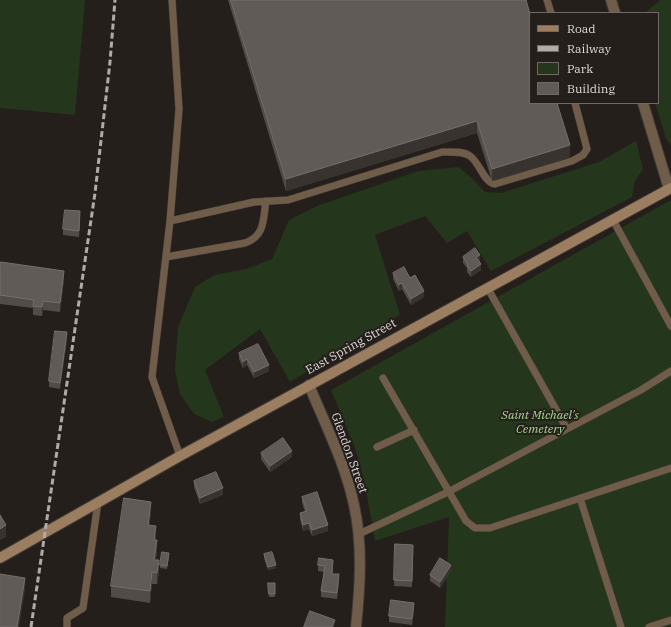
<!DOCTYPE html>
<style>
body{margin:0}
#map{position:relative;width:671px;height:627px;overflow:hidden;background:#251f1c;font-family:"IBM Plex Serif",serif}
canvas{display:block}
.legend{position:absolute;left:529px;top:12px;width:130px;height:92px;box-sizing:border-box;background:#251f1c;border:1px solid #6f6a67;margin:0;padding:5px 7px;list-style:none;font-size:12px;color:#dedad8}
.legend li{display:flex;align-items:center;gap:8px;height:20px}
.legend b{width:20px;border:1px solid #6f6a67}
</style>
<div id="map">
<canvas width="671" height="627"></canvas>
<ul class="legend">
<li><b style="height:5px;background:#9b7d5f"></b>Road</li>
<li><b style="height:5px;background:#afaba9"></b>Railway</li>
<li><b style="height:11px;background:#24361b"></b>Park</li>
<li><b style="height:11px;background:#615b58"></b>Building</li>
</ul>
</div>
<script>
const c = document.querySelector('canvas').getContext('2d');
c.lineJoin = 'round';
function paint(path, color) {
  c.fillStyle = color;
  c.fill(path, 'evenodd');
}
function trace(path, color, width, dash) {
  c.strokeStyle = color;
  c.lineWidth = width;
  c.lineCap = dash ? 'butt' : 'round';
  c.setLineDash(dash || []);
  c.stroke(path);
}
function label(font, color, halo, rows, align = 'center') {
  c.font = font + ' "IBM Plex Serif",serif';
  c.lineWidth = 4;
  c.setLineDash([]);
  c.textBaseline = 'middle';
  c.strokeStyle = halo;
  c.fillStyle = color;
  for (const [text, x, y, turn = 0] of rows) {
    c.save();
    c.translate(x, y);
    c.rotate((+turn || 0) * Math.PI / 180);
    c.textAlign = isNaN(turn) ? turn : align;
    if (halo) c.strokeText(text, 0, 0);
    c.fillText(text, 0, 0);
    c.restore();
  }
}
paint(new Path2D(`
 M0,0H85L75,115L0,108Z
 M660,0H671V146L666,138L655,103H658V13H645Z
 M636,141L643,169L635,181L632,197L491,271L467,231L447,243L425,216L375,235L400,315L290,382L260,329L205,370L224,417L212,422L194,414L180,394L175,370L178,327L195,287L214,275L246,269L272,259L289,220L317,206L418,171L458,167L473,179L485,192L501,193L599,162Z
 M671,200V627H445L449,517L375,541L364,479L355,448L331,390Z`), '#24361b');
const service = new Path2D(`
 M172,0L179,109L170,221L152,377L180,456
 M547,0L551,13
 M613,220L671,326
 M170,221L254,202L288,200L442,152C451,152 463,151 470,156C480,163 484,183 495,184L572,161L583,155L587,149L575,103
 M166,257L245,243C265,236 263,220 266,201
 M383,378L466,521L475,528H490L671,468
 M567,429L641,390L671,371
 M377,447L414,430
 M580,498L621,627
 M359,534L448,492L567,429L487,287
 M67,627V618L83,608L98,502
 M649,627L671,620`);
const minor = new Path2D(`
 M611,0L615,13
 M643,103L669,189
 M309,385C325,424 345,463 354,505C363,545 360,587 356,627`);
const secondary = new Path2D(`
 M0,558L180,456L671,188`);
trace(service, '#3f3936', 8);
trace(minor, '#3f3936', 12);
trace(secondary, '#3f3936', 12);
trace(service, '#6f5c49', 7);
trace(minor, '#6f5c49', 10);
trace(secondary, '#9b7d5f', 10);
trace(new Path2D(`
 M31,627L95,193L110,62L115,0`), '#afaba9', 3, [6, 3]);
paint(new Path2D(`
 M228,0H526L570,157L492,181L477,133L286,191Z
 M80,217L79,237L63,235V229Z
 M463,257L480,261H479L481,270L471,277L467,272V268L463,263Z
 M0,267L64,280L60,312L43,310L42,316L33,315V308L0,304Z
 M393,273L410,278L424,297L411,305L402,289L399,291L393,279Z
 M67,339L60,389L49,387V381Z
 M239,353L269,371L254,378L247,365L243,368L239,359Z
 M261,453L292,457L270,472L261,459Z
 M194,481L223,495L200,504L194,487Z
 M302,497L328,531L312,536L309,529L303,531L300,519V513L305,512L302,503Z
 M151,513L149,525L156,538L157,551L156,560L159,572L157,584H152L150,603L111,597V586Z
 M395,544L413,545L412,587L394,586Z
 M264,554L276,568L268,570L264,558Z
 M169,556L167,569L160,568V565Z
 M318,565L333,566L332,574L339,581L337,599L321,597V591L324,572L318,571Z
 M451,571L440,588L430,581V575Z
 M268,583L275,594V597H269Z
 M414,609L412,625L389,622V616Z`), '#524c49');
paint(new Path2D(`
 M477,121V133L286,191V179Z
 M570,145V157L492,181V169Z
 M80,211V217L79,237V231Z
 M480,255V261L476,263V257Z
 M481,264V270L471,277V271Z
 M64,271V280L60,312V303Z
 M402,283V289L399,291V285Z
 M424,291V297L411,305V299Z
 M43,301V310L42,316V307Z
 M67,332V339L60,389V383Z
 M247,359V365L243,368V362Z
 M269,365V371L254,378V372Z
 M292,451V457L270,472V466Z
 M223,488V495L200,504V498Z
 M151,502V513L148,537V525Z
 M309,523V529L303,531V525Z
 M6,525V537L0,540V529Z
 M328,525V531L312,536V530Z
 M156,526V538L154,551V540Z
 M157,540V551L154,572V560Z
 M159,560V572L157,584V573Z
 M276,565V568L268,570V567Z
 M451,565V571L440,588V582Z
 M152,572V584L150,603V591Z
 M339,574V581L337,599V593Z
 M25,578V590L19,627H17Z
 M414,603V609L412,625V619Z
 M335,620L334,627H332Z`), '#393330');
const building = new Path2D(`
 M231,0H526L530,14V103H557L570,145L492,169L477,121L286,179Z
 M65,210L80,211L79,231L63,229Z
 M475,248L480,255L476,257L481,264L471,271L467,266L468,265L463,257Z
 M1,262L64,271L60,303L43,301L42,307L33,306L34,300L0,295V267Z
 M404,267L410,278L415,275L424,291L411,299L402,283L399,285L393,273Z
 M55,331L67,332L60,383L49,381Z
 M258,344L269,365L254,372L247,359L243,362L239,353Z
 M283,438L292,451L270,466L261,453Z
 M216,472L223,488L200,498L194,481Z
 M317,492L328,525L312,530L309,523L303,525L300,513L307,511L302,497Z
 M124,498L151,502L148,525L156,526L154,540H157L154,560H159L157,573L152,572L150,591L111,586Z
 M0,515L6,525L0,529Z
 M395,544L413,545L412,581L394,580Z
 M162,552L169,553L167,566L160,565Z
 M272,552L276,565L268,567L264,554Z
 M319,558L333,560L332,574H339L337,593L321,591L325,566L318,565Z
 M440,558L451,565L440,582L430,575Z
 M0,574L25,578L17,627H0Z
 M268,583H275V594H269Z
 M391,600L414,603L412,619L389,616Z
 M310,611L335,620L332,627H304Z`);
paint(building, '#615b58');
trace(building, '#746f6c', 1);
label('12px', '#dedad8', '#251f1c', [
 ["East Spring Street",351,347,-29],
 ["Glendon Street",349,453,70]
]);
label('italic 12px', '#a6d98e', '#251f1c', [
 ["Saint Michael's",540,416],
 ["Cemetery",540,430]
]);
</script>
